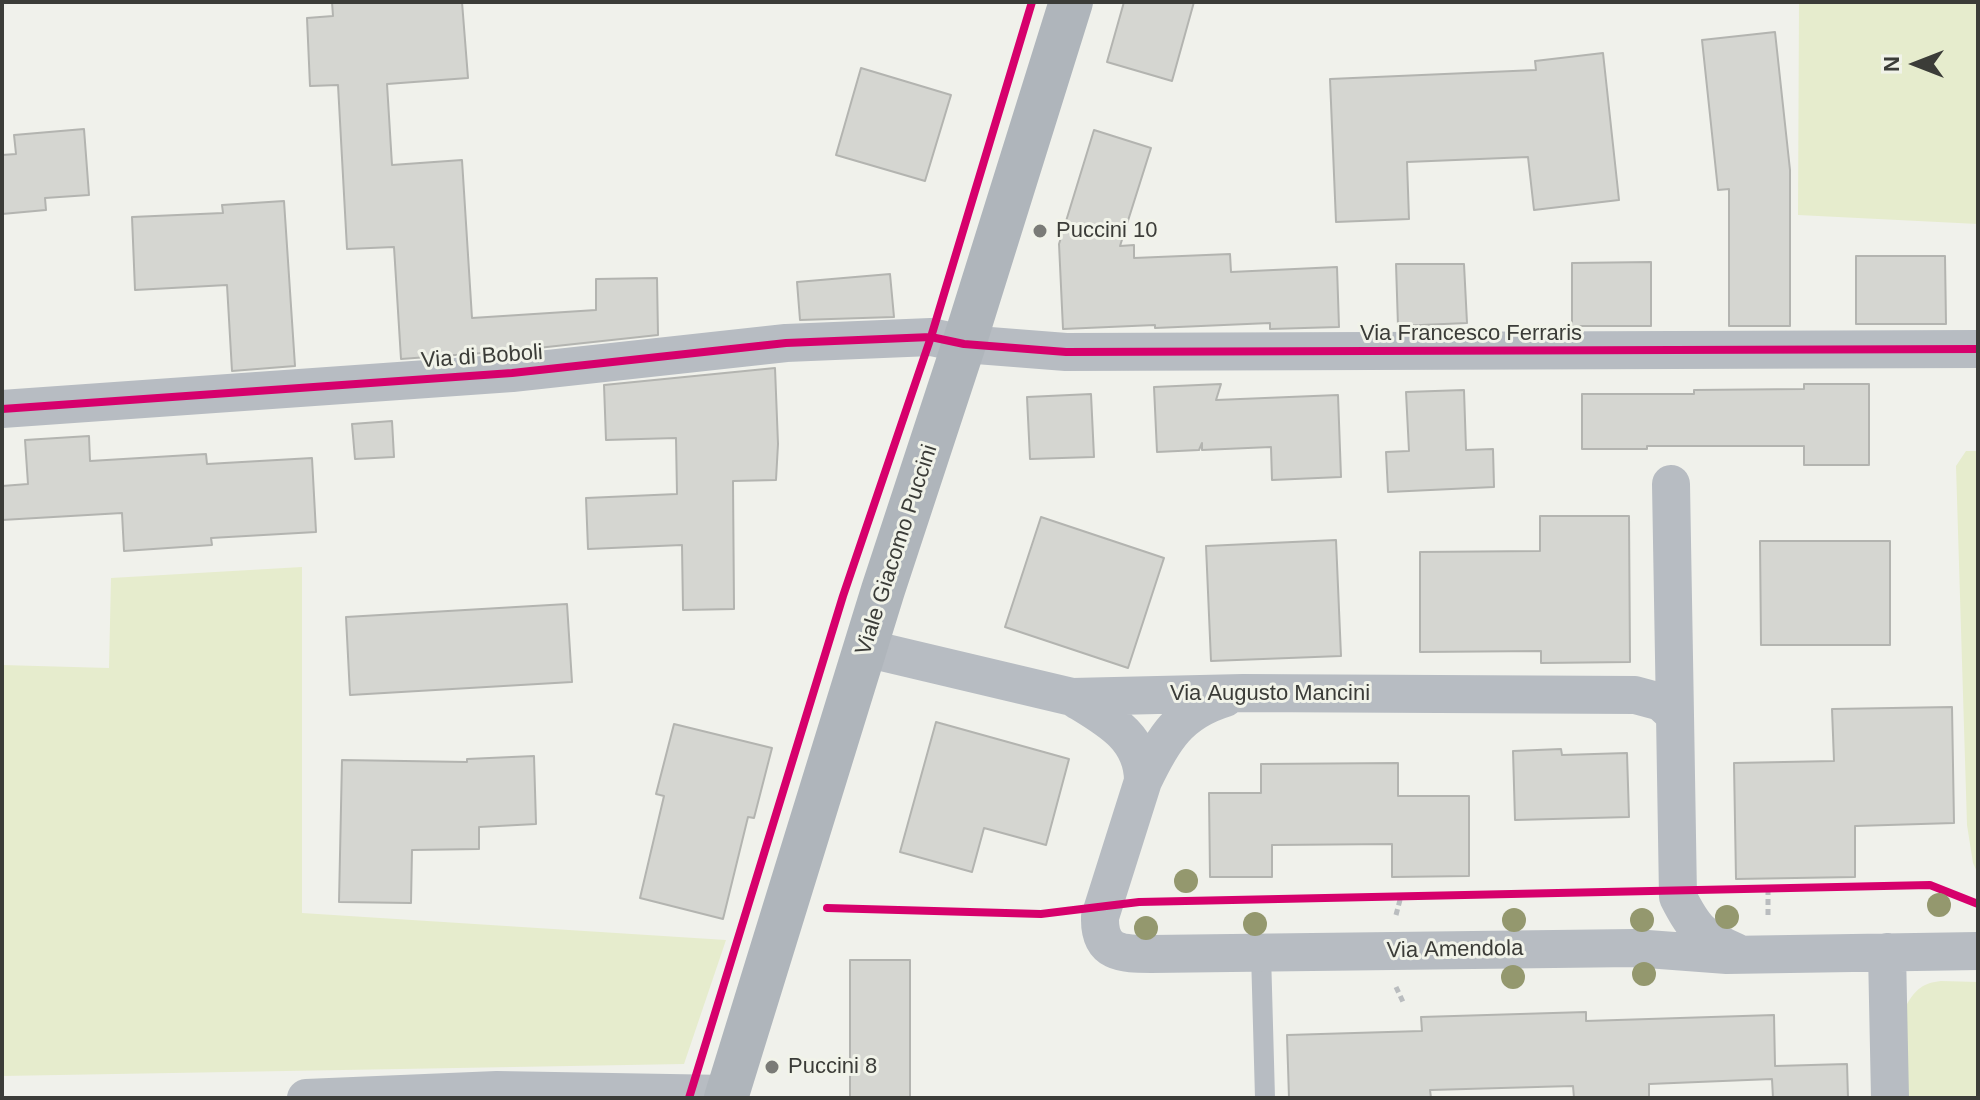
<!DOCTYPE html>
<style>
body{margin:0}
#map{position:relative;width:1980px;height:1100px;overflow:hidden;background:#f0f1eb;font-family:Arial,sans-serif}
canvas{display:block}
.frame{position:absolute;inset:0;border:4px solid #3b3c38;pointer-events:none}
.north{position:absolute;left:1876px;top:24px;width:80px;height:80px;-webkit-text-stroke:6px #f1f3e9;paint-order:stroke;rotate:270deg;font-size:22px;font-weight:700;line-height:32px;text-align:center;color:#3b3c38}
.north::after{content:'';display:block;margin:auto;width:28px;height:36px;background:#3b3c38;clip-path:polygon(50% 0,100% 100%,50% 72%,0 100%)}
</style>
<div id="map">
<canvas width="1980" height="1100"></canvas>
<div class="frame"></div>
<div class="north">N</div>
</div>
<script>
const c = document.querySelector('canvas').getContext('2d');
c.lineJoin = 'round';
function paint(path, color) {
  c.fillStyle = color;
  c.fill(path, 'evenodd');
}
function trace(path, color, width, dash) {
  c.strokeStyle = color;
  c.lineWidth = width;
  c.lineCap = dash ? 'butt' : 'round';
  c.setLineDash(dash || []);
  c.stroke(path);
}
function label(font, color, halo, rows, align = 'center') {
  c.font = font + ' Arial,sans-serif';
  c.lineWidth = 6;
  c.setLineDash([]);
  c.textBaseline = 'middle';
  c.strokeStyle = halo;
  c.fillStyle = color;
  for (const [text, x, y, turn = 0] of rows) {
    c.save();
    c.translate(x, y);
    c.rotate((+turn || 0) * Math.PI / 180);
    c.textAlign = isNaN(turn) ? turn : align;
    if (halo) c.strokeText(text, 0, 0);
    c.fillText(text, 0, 0);
    c.restore();
  }
}
paint(new Path2D(`
 M1799,2H1978V224L1798,215Z
 M1966,451H1978V874L1973,863L1967,825L1956,466Z
 M302,567V913L726,940L684,1064L2,1076V665L109,668L111,578Z
 M1941,981L1978,982V1098H1905L1907,1004C1916,989 1923,983 1941,981Z`), '#e6eccd');
const building = new Path2D(`
 M332,2H462L468,78L387,84L392,165L462,160L472,318L596,310V279L657,278L658,335L510,351L401,359L394,247L347,249L338,85L310,86L307,18L333,16Z
 M1124,2H1194L1172,81L1107,62Z
 M1775,32L1790,170V326H1729V189L1718,190L1702,40Z
 M1603,53L1619,200L1534,210L1528,157L1407,162L1409,219L1336,222L1330,79L1536,70L1535,61Z
 M861,68L951,95L925,181L836,155Z
 M84,129L89,195L45,198L46,210L2,214V155L16,154L14,135Z
 M1094,130L1151,148L1120,246L1134,245V258L1230,254L1231,272L1337,267L1339,327L1270,329V323L1155,328V325L1063,329L1059,244Z
 M284,201L295,366L232,371L227,285L135,290L132,217L223,213L222,205Z
 M1856,256H1945L1946,324H1856Z
 M1651,262V326H1572V263Z
 M1396,264H1464L1467,323L1398,326Z
 M890,274L894,317L800,320L797,282Z
 M775,368L778,444L776,480L733,481L734,609L683,610L682,545L588,549L586,498L677,494L676,438L606,440L604,385Z
 M1221,384L1216,400L1338,395L1341,477L1272,480L1271,447L1202,450V443L1199,450L1157,452L1154,387Z
 M1804,384H1869V465H1804V446H1647V449H1582V394H1694V390L1804,389Z
 M1464,390L1466,450L1493,449L1494,487L1388,492L1386,452L1409,451L1406,392Z
 M1091,394L1094,457L1030,459L1027,397Z
 M392,421L394,457L355,459L352,424Z
 M89,436L90,461L206,454L207,464L312,458L316,532L211,538L212,545L124,551L122,513L2,520V486L28,484L25,440Z
 M1540,516H1629L1630,662L1541,663V651L1420,652V552L1540,551Z
 M1041,517L1164,558L1128,668L1005,627Z
 M1336,540L1341,656L1211,661L1206,546Z
 M1760,541H1890V645H1761Z
 M567,604L572,682L350,695L346,617Z
 M1952,707L1954,823L1855,826V877L1736,879L1734,763L1834,761L1832,709Z
 M936,722L1069,759L1046,845L984,828L972,872L900,852Z
 M674,724L772,748L754,818L748,817L723,919L640,898L664,796L656,794Z
 M1561,749L1562,755L1627,753L1629,817L1515,820L1513,751Z
 M534,756L536,824L479,827V849L412,850L411,903L339,902L342,760L467,762V759Z
 M1398,763V796H1469V876L1392,877V844L1272,845V877H1210L1209,793H1261V764Z
 M850,960H910V1098H850Z
 M1586,1012V1021L1774,1015L1775,1066L1847,1064L1848,1098H1773L1772,1079L1649,1084V1098H1574L1573,1086L1430,1090L1431,1098H1289L1287,1035L1422,1031L1421,1017Z`);
paint(building, '#d5d6d1');
trace(building, '#b3b4b0', 2);
trace(new Path2D(`
 M1768,889V919
 M1396,915L1401,896
 M1396,987L1404,1004`), '#babdbf', 5, [6, 4]);
trace(new Path2D(`
 M1261,953L1265,1098`), '#b7bcc2', 20);
trace(new Path2D(`
 M2,409L512,373L786,343L931,337L964,344L1066,352L1978,349
 M1671,484L1675,715
 M865,648L1072,697L1243,693L1635,695L1661,702L1675,715L1678,897C1694,929 1702,938 1736,952
 M1072,697C1106,718 1143,736 1143,781L1100,917C1099,954 1122,954 1151,954L1634,948L1727,955L1978,951
 M1143,781C1163,739 1179,712 1225,698
 M1887,952L1890,1098
 M306,1098L497,1090L727,1094`), '#b7bcc2', 38);
trace(new Path2D(`
 M726,1098L883,590L964,344L1071,2`), '#afb5bb', 44);
trace(new Path2D(`
 M2,409L512,373L786,343L931,337L964,344L1066,352L1978,349
 M827,908L1041,914L1139,902L1930,885L1978,904
 M689,1098L843,596L931,337L1032,2`), '#d6006c', 8);
c.fillStyle = '#94986e';
for (const [x, y] of [
 [1186,881],
 [1939,905],
 [1727,917],
 [1514,920],
 [1642,920],
 [1255,924],
 [1146,928],
 [1644,974],
 [1513,977]
]) {
  c.beginPath();
  c.arc(x, y, 12, 0, 2 * Math.PI);
  c.fill();
}
for (const [x, y, r, color] of [
 [1040,231,8,"#7a7b77"],
 [772,1067,8,"#7a7b77"]
]) {
  const dot = new Path2D();
  dot.arc(x, y, r, 0, 2 * Math.PI);
  c.fillStyle = color;
  c.fill(dot);
  trace(dot, '#f1f3e9', 3);
}
label('22px', '#3b3c38', '#f1f3e9', [
 ["Puccini 10",1056,231],
 ["Puccini 8",788,1067]
], 'left');
label('22px', '#3b3c38', '#f1f3e9', [
 ["Via Francesco Ferraris",1471,334],
 ["Via di Boboli",482,357,-4],
 ["Viale Giacomo Puccini",897,550,-72],
 ["Via Augusto Mancini",1270,694],
 ["Via Amendola",1455,950,-1]
]);
</script>
